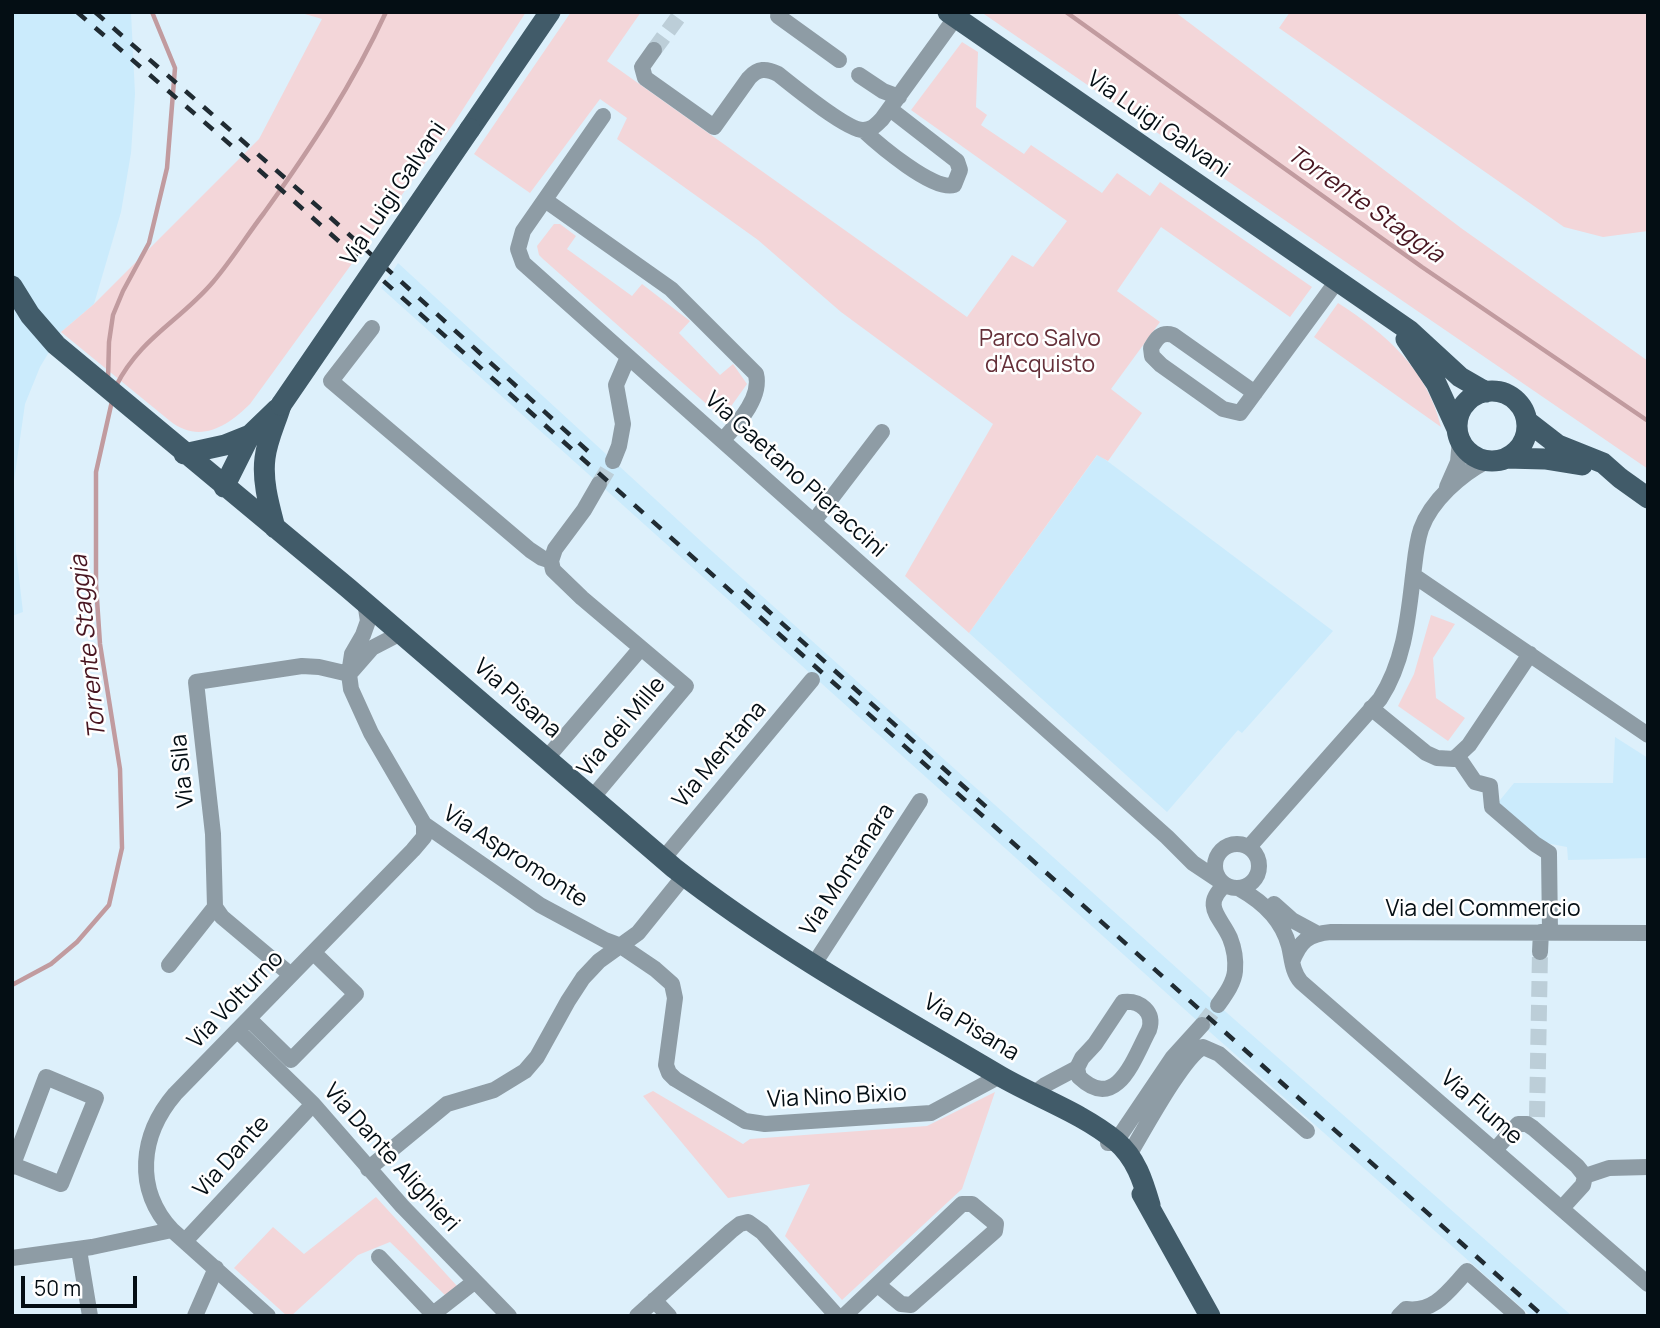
<!DOCTYPE html>
<style>
body{margin:0}
#map{position:relative;width:1660px;height:1328px;overflow:hidden;background:#ddf0fb;font-family:Manrope,sans-serif}
canvas{display:block}
.frame{position:absolute;inset:0;border:14px solid #040e14;pointer-events:none}
.scale{position:absolute;left:21px;top:1276px;width:116px;height:32px;box-sizing:border-box;border:4px solid #040e14;border-top:0;padding-left:9px;font-size:21px;line-height:24px;white-space:nowrap;color:#040e14;-webkit-text-stroke:5px #fff;paint-order:stroke}
</style>
<div id="map">
<canvas width="1660" height="1328"></canvas>
<div class="frame"></div>
<div class="scale">50 m</div>
</div>
<script>
const c = document.querySelector('canvas').getContext('2d');
c.lineJoin = 'round';
function paint(path, color) {
  c.fillStyle = color;
  c.fill(path, 'evenodd');
}
function trace(path, color, width, dash) {
  c.strokeStyle = color;
  c.lineWidth = width;
  c.lineCap = dash ? 'butt' : 'round';
  c.setLineDash(dash || []);
  c.stroke(path);
}
function label(font, color, halo, rows, align = 'center') {
  c.font = font + ' Manrope,sans-serif';
  c.lineWidth = 5;
  c.setLineDash([]);
  c.textBaseline = 'middle';
  c.strokeStyle = halo;
  c.fillStyle = color;
  for (const [text, x, y, turn = 0] of rows) {
    c.save();
    c.translate(x, y);
    c.rotate((+turn || 0) * Math.PI / 180);
    c.textAlign = isNaN(turn) ? turn : align;
    if (halo) c.strokeText(text, 0, 0);
    c.fillText(text, 0, 0);
    c.restore();
  }
}
paint(new Path2D(`
 M12,12H131L135,94L131,153L121,212L94,304L61,332L40,367L25,404L14,481L16,552L23,612L12,616Z
 M398,263L704,544L1218,1005L1572,1316H1531L1202,1025L381,288Z
 M1098,454L1333,631L1242,733L1238,730L1167,812L969,633Z
 M1615,737L1648,758V858L1568,860L1567,847L1535,841L1496,805L1514,783H1613Z`), '#cbebfc');
paint(new Path2D(`
 M298,12H526L454,123L250,404C227,427 199,444 170,421L61,332L94,304L259,139L322,19Z
 M571,12H641L607,61L967,317L1012,255L1033,267L1067,221L911,110L962,42L978,52L976,107L987,115L981,125L1024,154L1031,145L1102,193L1117,173L1150,196L1160,182L1312,287L1290,317L1161,227L1117,291L1160,322L1111,389L1142,413L1108,461L1097,455L969,633L905,576L993,424L841,312L758,240L617,139L627,118L600,99L530,193L474,154Z
 M981,12H1175L1461,228L1648,361V469Z
 M1290,12H1648V231L1603,237L1564,227L1279,28Z
 M554,224H560L576,236L567,249L632,296L642,284L690,321L679,333L720,375L733,364L747,384L727,412L721,414L711,408L543,259L539,255L537,246Z
 M1338,303C1386,334 1427,369 1441,427L1314,337Z
 M1431,615L1455,624L1433,658L1436,698L1465,718L1448,741L1398,706L1414,674Z
 M653,1091L743,1144L750,1139L927,1126L995,1092L962,1189L842,1300L785,1236L810,1184L728,1198L643,1096Z
 M376,1197L457,1286L446,1296L390,1242L358,1255L291,1316H287L234,1268L273,1227L304,1254Z`), '#f3d6d9');
trace(new Path2D(`
 M1066,12L1422,267L1648,421
 M108,380L109,342L113,315L123,291L149,243L167,168L175,68L152,12
 M116,386C140,338 180,321 213,282C232,260 247,235 264,213C310,149 353,84 386,12
 M12,985L51,964L77,942L109,905L122,848L120,769L100,644L96,585V472L112,401`), '#c19b9f', 4.5);
trace(new Path2D(`
 M654,50L682,12
 M599,484L613,461
 M1202,1025L1218,1005
 M1537,1117L1540,952`), '#bcced8', 16, [16, 8]);
trace(new Path2D(`
 M778,16L839,60
 M654,50L642,67L645,78L714,127L749,78C758,68 766,68 778,74C793,86 847,130 863,130C872,130 876,125 882,119L956,17
 M859,75L883,91L899,97
 M603,116L523,231L518,249L523,263L1167,837L1193,863L1220,881
 M863,130C878,144 934,192 954,185L960,170L957,161L890,109
 M545,200L671,289L756,374C762,398 737,424 723,440
 M372,328L331,381L530,550L542,558L551,561
 M1255,393L1173,335C1161,331 1156,339 1151,348L1152,356L1161,365L1223,409L1240,413L1337,281
 M613,461L619,446L623,424L616,385L628,357
 M1447,487L1458,462L1460,440
 M814,521L882,432
 M1413,575L1648,735
 M365,602L368,621L363,635L352,654L349,674L351,689L371,733L424,824L540,905L605,940L621,946L655,969L672,984L675,998L666,1065L669,1073L675,1079L745,1121L765,1124L931,1113L1000,1076
 M351,672L372,648L401,633
 M1371,708L1426,753L1437,758L1454,759L1469,745L1530,654
 M1458,757L1475,782L1490,786L1492,807L1535,844L1549,853L1550,932
 M546,759L641,648
 M592,798L686,686L582,598L553,570L551,561L555,549L584,510L599,484
 M1215 866a22 22 0 1 1 44 0a22 22 0 1 1-44 0Z
 M1249,847L1380,699C1404,662 1408,619 1413,576C1415,561 1416,544 1421,529C1431,501 1461,474 1487,461
 M663,859L812,680
 M1240,889C1263,902 1282,919 1289,946C1292,958 1292,972 1301,982L1648,1284
 M1274,904L1292,920L1318,934
 M1540,952L1541,932
 M1292,962C1300,941 1308,934 1331,932L1648,933
 M814,964L920,801
 M169,965L215,907
 M291,975L222,917L215,907L213,834L196,682L302,666L319,667L349,674
 M1218,1005C1225,995 1234,983 1235,971C1236,960 1234,948 1230,938C1221,917 1201,906 1225,885
 M249,1019L291,1060L356,994L314,953
 M238,1031L313,1104L402,1206L509,1316
 M1032,1095L1045,1085L1077,1068L1082,1058L1095,1044L1123,1002C1140,1000 1155,1012 1149,1030C1134,1058 1117,1113 1079,1077L1077,1068
 M1108,1143H1115L1173,1057L1202,1025
 M1495,1150L1518,1124H1527L1533,1128L1577,1166L1585,1176L1583,1185L1562,1208
 M1129,1155C1143,1132 1183,1057 1203,1047L1219,1054L1307,1131
 M12,1167L46,1077L96,1098L61,1184L13,1165
 M368,1169L447,1104L494,1090L525,1071L537,1057L568,1001L583,978L599,961L638,933L684,876
 M1585,1176L1609,1168L1648,1167
 M185,1241L313,1104
 M79,1250L90,1316
 M379,1257L433,1314L474,1282
 M12,1258L92,1247L172,1230
 M654,1300L669,1316
 M195,1316L216,1268
 M268,1316L172,1230C134,1189 140,1135 175,1094L413,850L424,837V824
 M637,1316L731,1231L740,1224L748,1222L762,1232L837,1316
 M844,1316L962,1204H972L996,1224L995,1231L911,1305L901,1304L878,1285
 M1399,1316L1406,1309C1435,1313 1449,1290 1467,1271L1518,1316`), '#8e9ca5', 16);
trace(new Path2D(`
 M948,12L1410,331L1460,377L1486,392
 M470,129L550,12
 M12,286L30,315L56,345L348,588L674,868C775,947 890,1011 1000,1076C1038,1098 1082,1113 1116,1141C1136,1158 1143,1181 1150,1205
 M1406,339L1436,383L1457,429
 M1457 426a35 35 0 1 1 70 0a35 35 0 1 1-70 0Z
 M1527,421L1558,445L1603,463L1620,478L1648,498
 M184,454L225,445L250,435
 M1506,458L1545,459L1582,465
 M224,487L250,435L277,409
 M275,528C269,505 262,481 265,458C267,440 276,422 281,405
 M1142,1194L1210,1316`), '#415b69', 21);
trace(new Path2D(`
 M77,12L240,153L1543,1316
 M95,12L332,219L590,453
 M745,590L992,812`), '#202b32', 4.5, [12, 12]);
trace(new Path2D(`
 M281,405L470,129`), '#415b69', 21);
label('23px', '#040e14', '#fff', [
 ["Via Luigi Galvani",1158,125,35],
 ["Via Luigi Galvani",394,194,-56],
 ["Via Gaetano Pieraccini",795,475,42],
 ["Via Pisana",517,699,41],
 ["Via dei Mille",622,727,-50],
 ["Via Mentana",720,755,-50],
 ["Via Sila",183,771,-96],
 ["Via Aspromonte",515,857,33],
 ["Via Montanara",848,870,-57],
 ["Via del Commercio",1483,910],
 ["Via Volturno",236,1000,-46],
 ["Via Pisana",971,1028,31],
 ["Via Nino Bixio",837,1097,-3],
 ["Via Fiume",1481,1108,41],
 ["Via Dante",232,1157,-48],
 ["Via Dante Alighieri",391,1158,48]
]);
label('23px', '#653039', '#fff', [
 ["Parco Salvo",1040,340],
 ["d'Acquisto",1040,366]
]);
label('italic 24px', '#481621', '#fff', [
 ["Torrente Staggia",1365,205,35],
 ["Torrente Staggia",89,647,-96]
]);
</script>
